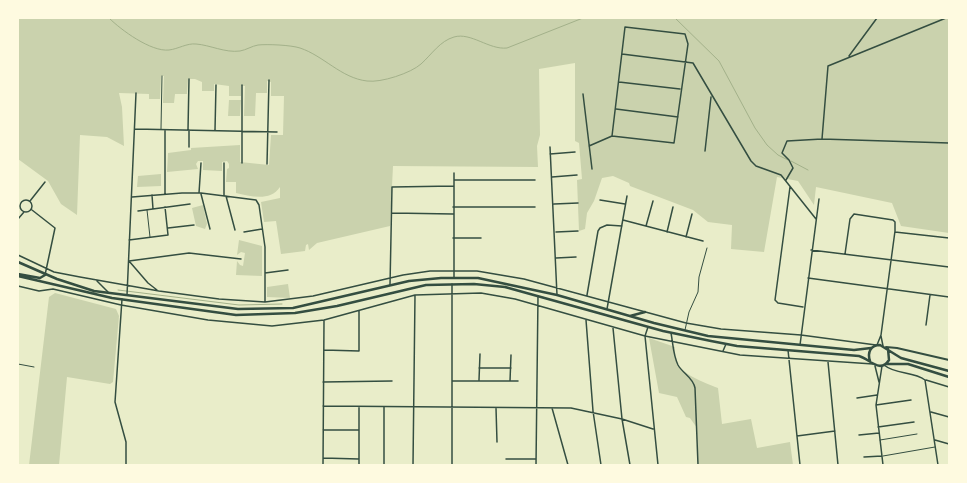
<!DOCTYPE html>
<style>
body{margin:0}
#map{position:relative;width:967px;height:483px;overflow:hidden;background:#e9edc9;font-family:"Titillium Web",sans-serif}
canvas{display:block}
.frame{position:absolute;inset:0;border:19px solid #fefae0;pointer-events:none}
</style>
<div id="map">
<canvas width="967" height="483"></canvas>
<div class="frame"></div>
</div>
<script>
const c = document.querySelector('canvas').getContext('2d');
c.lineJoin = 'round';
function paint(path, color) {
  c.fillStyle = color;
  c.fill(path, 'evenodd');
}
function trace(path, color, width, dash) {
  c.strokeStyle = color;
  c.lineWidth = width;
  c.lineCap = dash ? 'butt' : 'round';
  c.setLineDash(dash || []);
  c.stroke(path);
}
paint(new Path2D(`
 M18,18H949V233L901,226L892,203L816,187L814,205L798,181L777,177L764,252L731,249L732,225L708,222L693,210L630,186L629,183L613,176L602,178L594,201L587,213L585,229L579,231L577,180L582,179L579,143L575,141V63L539,69L540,135L537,146L538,167L393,166L390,226L317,243L309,250L308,244L306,245L305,251L281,254L276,221L264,222L261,202L280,198V187C270,202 250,196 236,193V182H226L227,169L229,168V164L227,161L222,162V171L203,170V161H198L196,164L198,169L167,172L168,153L191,150V148L240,145V162L269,165L271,135H283L284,96H271V82L267,81V93H256L255,116H244L245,86H241V96H229V86L214,84V91H202V82L195,79H188L187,94H175L174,103H163L164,76H161L160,99H149V94L119,93L122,107L124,146L107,137L80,135L77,215L61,204L48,181L18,159Z
 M229,100H241L240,116H228Z
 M161,174V186L137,187L138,176Z
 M203,205L207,224L205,229L196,226L192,208Z
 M239,240L262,246V276L236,275L237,261L240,265L243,266L245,253L241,252L237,255Z
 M288,284L290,298L267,297V287Z
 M55,293L116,309L119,316L113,382L110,384L67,377L59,465H29L49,297Z
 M649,338L675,347C669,371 701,381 718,388L722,424L751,419L757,448L790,442L793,465H698L697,428L690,418L686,417L677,397L659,393Z`), '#cad2ad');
trace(new Path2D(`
 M109,18C121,30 151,52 169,50C178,49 187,43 196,44C210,45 225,53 240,51C246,50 252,46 258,45C267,44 291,45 300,48C324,56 341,78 367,81C381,83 411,73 421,64C432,54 440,41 454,37C471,32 489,50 507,48L583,18
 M675,18L719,61L755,128L767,145L778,155L788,160
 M791,161L808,170
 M118,290L239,305L282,304`), '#a3b18a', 1);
trace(new Path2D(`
 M161,129L162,76
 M685,330L689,312L698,292L699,277L707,248
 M18,364L34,367`), '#344e41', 1);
trace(new Path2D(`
 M147,210L150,237
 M880,440L917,434
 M883,456L935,447`), '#344e41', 1);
trace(new Path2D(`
 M622,54L693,63L751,161L756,166L781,175L816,219
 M849,56L877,18
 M619,82L680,89
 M583,94L592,169
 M616,109L678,117
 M135,129L277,132
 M188,130L189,79
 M189,130V147
 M215,130L216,85
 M822,139L828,66L946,18
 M589,146L612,136L674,143L688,44L685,34L625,27L612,136
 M550,147L557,295
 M705,151L711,97
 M550,154L575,152
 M242,163V85
 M267,164L269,80
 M552,177L577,175
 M454,180H535
 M786,180L793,168L789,160L782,153L787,141L822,139L949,143
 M790,187L775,300L778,303L803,307
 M199,193L201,163
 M165,194V130
 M201,194L210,229
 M152,195L153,209
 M224,195V163
 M226,196L235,230
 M132,197L182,193H201L256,200L259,205L265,247V302
 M20 206a6 6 0 1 1 12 0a6 6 0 1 1-12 0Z
 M600,200L625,204
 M30,201L45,182
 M554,204L578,203
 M453,207H535
 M32,210L55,228L45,275
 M138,211L190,204
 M392,213L453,214
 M18,219L24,212
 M623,220L703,241
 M646,226L653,201
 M168,228L194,225
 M244,232L262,229
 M556,232L578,231
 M667,232L673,207
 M895,232L949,238
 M686,237L692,214
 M453,238H481
 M129,240L168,235L165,207
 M811,250L949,267
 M845,254L850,219L854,214L893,220L895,222V231L881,335L877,345
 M18,255L54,272L80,277L159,291L219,299L265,302L313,296L403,275L430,271H477L524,279L686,323L721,329L801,335L876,345
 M556,258L576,257
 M129,261L189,253L241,259
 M129,261L148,283L157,290
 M265,273L288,270
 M454,278V173
 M808,278L949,297
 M97,281L108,292
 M390,285L392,187L454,186
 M18,286L39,291L53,289L121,305L208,320L272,326L324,320L415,295L481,293L515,299L645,336L740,355L873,364
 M127,295L136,93
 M587,295L598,231L600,228L607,225L622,226
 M122,299L115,402L126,442V465
 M607,309L627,196
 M586,320L593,411L601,465
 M926,325L930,295
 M648,327L645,336L658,465
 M613,328L622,419L630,465
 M671,333C673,343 673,355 678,365C683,374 693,377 695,388L698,465
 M881,336L883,346
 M800,345L819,199
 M324,350L359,351V311
 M788,350L800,465
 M723,351L726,344
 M828,362L838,465
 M884,365C896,375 913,371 925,380L938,465
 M875,366L879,382
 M882,366L876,405L883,465
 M479,368H511
 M479,380L480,354
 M926,380L949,387
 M452,381H518
 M510,381L511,355
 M323,382L392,381
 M857,398L877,395
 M876,405L911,400
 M323,406L571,408L622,419L653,429
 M359,407V465
 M496,408L497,442
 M552,408L568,465
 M931,412L949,417
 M878,427L914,422
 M323,430H359
 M859,435L879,433
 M797,436L835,431
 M935,440L949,444
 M864,457L882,456
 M323,458L359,459
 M506,459H536
 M323,465L324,321
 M384,465V407
 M413,465L415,295
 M452,465V284
 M536,465L538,296
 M933,465H941`), '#344e41', 1.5);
trace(new Path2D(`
 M886,347L897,348L949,360`), '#344e41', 2);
trace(new Path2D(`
 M18,262L57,279L94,291L238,309L293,308L409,281L441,278H478L557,295L654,323L708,336L854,350L871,348
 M18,274L40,278L45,275
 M18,276L112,298L236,315L295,313L337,306L426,285L474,284L505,287L663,331L711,341L737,346L859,356C870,359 880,374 889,360L888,349
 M630,316L645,312
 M870,361C867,352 871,345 880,345L901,358L949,371
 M886,364H908L949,377`), '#344e41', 2.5);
</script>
